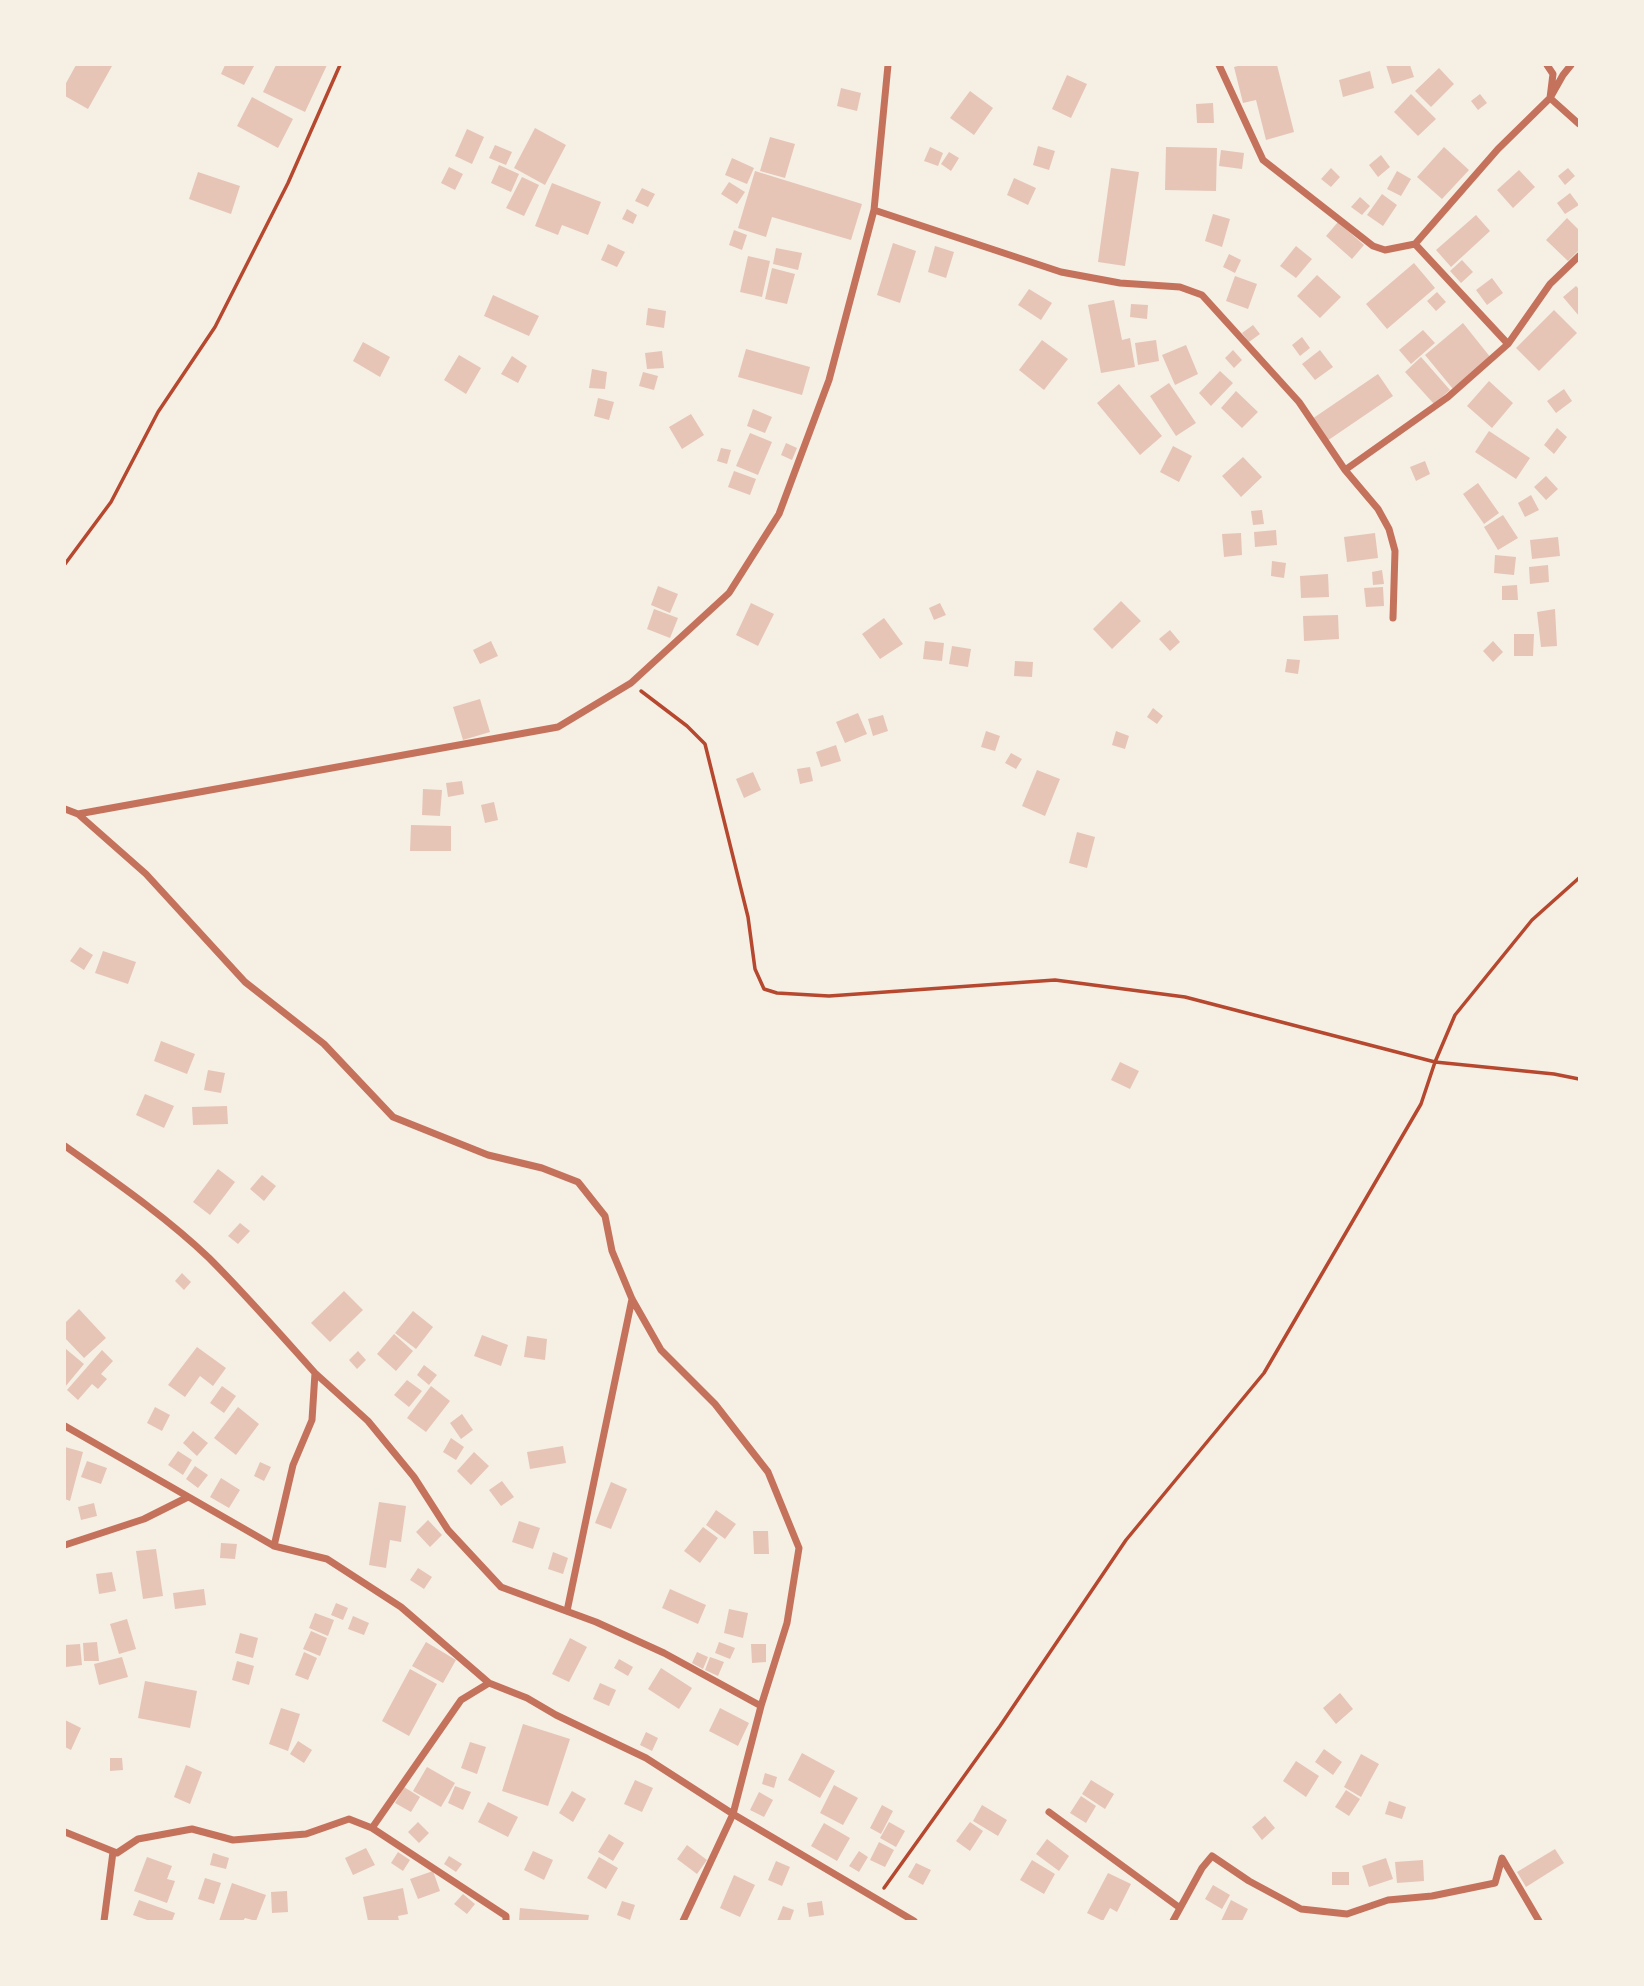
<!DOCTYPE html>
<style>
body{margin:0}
#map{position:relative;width:1644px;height:1986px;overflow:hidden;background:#f6efe4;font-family:"PT Sans",sans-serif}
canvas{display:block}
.frame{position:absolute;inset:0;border:66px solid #f6efe4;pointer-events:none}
</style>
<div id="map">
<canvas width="1644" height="1986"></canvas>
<div class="frame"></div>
</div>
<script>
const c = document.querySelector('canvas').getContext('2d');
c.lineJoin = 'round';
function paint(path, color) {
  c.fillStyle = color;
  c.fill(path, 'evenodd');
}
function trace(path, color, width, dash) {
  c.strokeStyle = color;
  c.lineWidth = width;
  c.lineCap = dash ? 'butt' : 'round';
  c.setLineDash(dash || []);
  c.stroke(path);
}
paint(new Path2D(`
 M76,65L112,66L88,109L65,96V85Z
 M225,65H252L254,66L244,85L221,74Z
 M276,65H327L305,112L263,92Z
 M1242,65H1277L1294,132L1266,140L1256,100L1243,103L1234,67Z
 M1386,65H1410L1414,77L1392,84Z
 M1439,68L1454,84L1431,107L1415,91Z
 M1370,71L1374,88L1343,97L1339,80Z
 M1067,75L1087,84L1071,118L1052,109Z
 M841,88L861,93L857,111L837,106Z
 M970,91L993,108L974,135L950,118Z
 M1411,94L1436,119L1418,136L1394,112Z
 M1480,94L1487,103L1478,110L1471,101Z
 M252,97L293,119L278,148L237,126Z
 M1213,103L1214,123H1197L1196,104Z
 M535,128L566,145L545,185L514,168Z
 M467,129L484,137L472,164L455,156Z
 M770,137L795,144L785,178L760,171Z
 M495,145L512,152L506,165L489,158Z
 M1038,146L1055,151L1049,170L1033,165Z
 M930,147L943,153L938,166L924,161Z
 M1166,147L1217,148L1216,191L1165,190Z
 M1444,147L1469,170L1442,199L1417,177Z
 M1221,150L1244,153L1242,169L1219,166Z
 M949,152L959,158L951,171L941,164Z
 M1381,155L1390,167L1378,177L1369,165Z
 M732,158L754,168L747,184L725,175Z
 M499,165L519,174L511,192L491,183Z
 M449,167L463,174L455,190L441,183Z
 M1111,168L1139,172L1125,266L1098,262Z
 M1331,168L1340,177L1331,187L1321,179Z
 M1568,168L1575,176L1565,185L1558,176Z
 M1519,170L1535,187L1513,208L1497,190Z
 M755,171L862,204L851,240L772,217L766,237L738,228Z
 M1397,171L1411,179L1401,196L1387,189Z
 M198,172L240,186L231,214L189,199Z
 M522,177L539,185L524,216L506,208Z
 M1014,178L1036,188L1028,205L1007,195Z
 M729,182L745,192L737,204L721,194Z
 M552,183L601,202L588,235L562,225L558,235L535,226Z
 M642,188L655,194L648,207L635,201Z
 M1570,193L1579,205L1565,214L1557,203Z
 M1382,194L1397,205L1383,226L1367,215Z
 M1360,197L1370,206L1362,215L1351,207Z
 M627,209L637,215L633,224L622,219Z
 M1213,214L1230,219L1222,247L1205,241Z
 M1476,215L1490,231L1451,267L1436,250Z
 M1567,218L1579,230V250L1568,261L1546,240Z
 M1338,222L1364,245L1352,259L1326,236Z
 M734,230L747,235L742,250L729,245Z
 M893,243L916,251L900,303L877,295Z
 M608,244L625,252L617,267L601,260Z
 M935,246L954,252L946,278L928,272Z
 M1296,246L1312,259L1296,278L1280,266Z
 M776,248L802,253L798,270L773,264Z
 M1229,254L1241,260L1235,273L1223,267Z
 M748,256L770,261L762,297L740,292Z
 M1462,260L1473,272L1461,283L1450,271Z
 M1414,263L1435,288L1387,329L1366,304Z
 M772,268L795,274L787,304L765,299Z
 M1317,275L1341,297L1320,318L1297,296Z
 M1235,276L1257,284L1248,309L1226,301Z
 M1492,278L1503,293L1487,305L1476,290Z
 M1576,286L1579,289V316L1563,297Z
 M1029,289L1052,303L1041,320L1018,305Z
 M1437,292L1446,302L1436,311L1427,301Z
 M493,295L539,316L529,336L484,316Z
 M1114,300L1122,340L1130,338L1135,367L1101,373L1088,305Z
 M1131,304L1148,305L1147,319L1130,317Z
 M648,308L666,311L664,328L646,325Z
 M1554,310L1577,333L1539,371L1516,348Z
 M1463,323L1491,358L1453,389L1425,355Z
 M1253,325L1260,334L1249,342L1242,333Z
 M1423,330L1435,343L1411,364L1399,350Z
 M1302,337L1310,348L1300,356L1292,345Z
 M1042,340L1068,359L1044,390L1019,370Z
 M1156,340L1159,361L1138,365L1135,343Z
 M363,342L390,357L380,377L353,361Z
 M1186,345L1198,374L1175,385L1162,355Z
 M746,349L810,367L802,395L738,377Z
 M1233,350L1242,360L1234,368L1225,358Z
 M1320,350L1333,367L1315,380L1302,364Z
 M662,351L664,368L647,369L645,353Z
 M459,355L481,368L466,394L444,380Z
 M512,356L527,366L518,383L501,374Z
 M1421,357L1450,390L1434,404L1405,372Z
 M592,369L607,372L605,389L589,388Z
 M1220,371L1233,383L1211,406L1199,393Z
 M643,372L658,376L654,390L639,386Z
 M1378,374L1393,396L1327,441L1312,419Z
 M1489,381L1513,403L1492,428L1467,406Z
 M1169,383L1196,423L1176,436L1150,396Z
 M1119,384L1162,436L1140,455L1097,403Z
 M1564,389L1572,401L1556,413L1547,401Z
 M1236,391L1258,412L1242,428L1221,408Z
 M598,398L614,402L609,420L594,416Z
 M753,409L772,417L765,433L747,426Z
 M691,414L704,435L682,449L669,427Z
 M1557,428L1567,437L1554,454L1544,445Z
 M1489,431L1530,458L1516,479L1475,452Z
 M750,433L772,442L758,475L736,466Z
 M786,443L797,448L792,460L781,455Z
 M1173,446L1192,456L1179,482L1160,472Z
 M721,448L731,450L727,464L717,461Z
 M1243,457L1262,477L1241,497L1222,476Z
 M1425,461L1430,474L1416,481L1410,467Z
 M734,471L756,479L750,495L728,487Z
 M1546,476L1558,489L1546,500L1534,487Z
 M1478,483L1499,513L1484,524L1463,494Z
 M1531,495L1539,510L1525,517L1518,503Z
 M1262,510L1264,524L1253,525L1251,511Z
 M1503,515L1518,538L1498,550L1484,527Z
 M1276,530L1277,545L1255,547L1254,532Z
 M1241,533L1242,555L1224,557L1222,534Z
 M1375,533L1378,558L1347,562L1344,537Z
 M1558,537L1560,556L1532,559L1530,540Z
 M1495,555L1516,557L1514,575L1494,573Z
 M1272,561L1286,563L1284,578L1271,576Z
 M1548,565L1549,582L1530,584L1529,567Z
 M1382,570L1384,584L1373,585L1372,572Z
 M1328,574L1329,597L1301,598L1300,576Z
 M1517,585L1518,600H1502V586Z
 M658,586L678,594L670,613L651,605Z
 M1383,587L1384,606L1366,607L1364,588Z
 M1121,601L1141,621L1112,649L1093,629Z
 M751,603L774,614L758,646L736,635Z
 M940,603L946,615L934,620L929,608Z
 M654,609L678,618L670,638L647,629Z
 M1555,609L1557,646L1541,647L1537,612Z
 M1338,615L1339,639L1304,641L1303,616Z
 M884,618L903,644L880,659L862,634Z
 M1170,630L1180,642L1170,651L1159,639Z
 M1514,634H1534L1533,656H1514Z
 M491,641L498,656L480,664L473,650Z
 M925,641L944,643L942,661L923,659Z
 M1493,641L1503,652L1493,662L1483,651Z
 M952,646L971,649L968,667L949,664Z
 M1287,659L1300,660L1298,674L1285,672Z
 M1015,661L1033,662L1032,677L1014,676Z
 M480,699L490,732L463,740L453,707Z
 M1153,708L1163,716L1157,724L1147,717Z
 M858,713L867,734L845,743L836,722Z
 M883,715L888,731L873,736L868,719Z
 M986,731L1000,736L995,751L981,747Z
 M1116,731L1129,736L1125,749L1112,745Z
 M836,745L841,761L821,767L816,752Z
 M1011,753L1022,759L1016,769L1005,763Z
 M810,767L813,781L800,784L797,769Z
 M1037,770L1060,779L1045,816L1022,806Z
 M753,772L761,790L744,798L736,779Z
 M462,781L464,794L448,797L446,783Z
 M423,789L442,790L440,816L422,815Z
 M494,802L498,820L485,823L481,805Z
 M411,825L451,826V851H410Z
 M1077,832L1095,837L1087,868L1069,863Z
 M80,947L93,955L84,970L70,961Z
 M103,951L136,962L128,984L95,973Z
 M161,1041L195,1054L187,1074L154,1061Z
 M1120,1062L1139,1071L1130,1089L1111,1080Z
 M208,1070L225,1073L221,1093L204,1090Z
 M145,1094L174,1106L164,1128L136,1115Z
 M227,1106L228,1124L193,1125L192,1107Z
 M218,1169L235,1182L210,1215L193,1202Z
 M262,1175L276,1186L264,1201L250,1189Z
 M240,1223L250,1231L238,1244L228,1236Z
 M182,1273L191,1282L184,1290L175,1281Z
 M344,1291L363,1310L330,1342L311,1323Z
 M79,1309L106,1338L84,1358L65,1338V1323Z
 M413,1311L433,1327L416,1349L395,1333Z
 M394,1334L413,1351L396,1371L377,1354Z
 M482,1335L508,1345L501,1366L474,1356Z
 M527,1336L547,1339L545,1360L524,1357Z
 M197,1347L226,1368L213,1386L200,1376L185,1397L168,1385Z
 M66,1349L84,1364L65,1387V1350Z
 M102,1350L113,1361L101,1374L107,1379L98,1389L92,1384L78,1400L67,1390Z
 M358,1351L366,1360L357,1369L349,1360Z
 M424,1365L437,1375L429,1385L417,1375Z
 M407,1380L422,1391L409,1407L394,1395Z
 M222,1386L236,1396L224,1413L210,1403Z
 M431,1386L450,1401L426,1432L407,1418Z
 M155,1407L170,1415L162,1431L147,1423Z
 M238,1407L259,1424L236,1455L214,1438Z
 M462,1414L473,1430L461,1439L450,1423Z
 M193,1431L208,1443L197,1456L183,1443Z
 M451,1438L464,1447L456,1460L443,1452Z
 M563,1446L566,1463L530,1469L527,1452Z
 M65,1447L83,1452L70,1501L65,1499Z
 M178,1451L192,1460L183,1475L168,1465Z
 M474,1452L489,1466L471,1485L457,1471Z
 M87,1461L107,1468L101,1484L81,1477Z
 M260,1462L271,1467L264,1481L254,1476Z
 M195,1466L208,1475L198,1488L186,1479Z
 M221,1478L240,1490L229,1508L210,1497Z
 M502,1481L514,1497L501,1506L489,1490Z
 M611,1482L627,1489L611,1529L595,1523Z
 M379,1502L406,1506L401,1542L390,1540L386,1568L369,1565Z
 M94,1503L97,1516L81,1520L78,1507Z
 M716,1510L736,1524L725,1539L706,1525Z
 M428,1520L442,1535L430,1547L416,1532Z
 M519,1521L540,1528L533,1549L512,1542Z
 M703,1527L718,1538L700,1563L684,1551Z
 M753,1531H768L769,1554H754Z
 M221,1543L237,1544L235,1559L220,1558Z
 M156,1549L163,1596L143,1599L136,1551Z
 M553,1552L568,1558L563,1574L548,1569Z
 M418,1568L432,1577L424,1589L410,1580Z
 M112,1572L116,1591L99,1594L96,1574Z
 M204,1589L206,1605L175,1609L173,1593Z
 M670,1589L706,1605L698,1624L662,1608Z
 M336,1603L348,1608L343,1620L331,1615Z
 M729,1609L748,1613L743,1638L724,1633Z
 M315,1613L334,1620L328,1636L309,1628Z
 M353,1616L369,1623L364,1635L348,1629Z
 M127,1619L136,1649L119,1654L110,1624Z
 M311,1631L327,1638L320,1656L303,1649Z
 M240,1633L258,1638L253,1658L235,1653Z
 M570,1638L587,1647L569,1682L552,1674Z
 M97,1642L99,1661H84L83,1643Z
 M426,1642L456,1660L443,1683L412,1666Z
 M719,1642L735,1648L730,1659L715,1653Z
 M80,1644L82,1665L66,1667L65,1645Z
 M751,1644H766V1662L752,1663Z
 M304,1652L317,1658L308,1680L295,1675Z
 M697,1652L708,1657L703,1669L692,1663Z
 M122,1657L128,1677L99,1685L94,1664Z
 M710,1657L724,1662L718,1676L705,1670Z
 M619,1659L633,1667L628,1676L614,1668Z
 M237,1661L254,1666L249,1685L232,1680Z
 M661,1668L692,1688L679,1709L648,1689Z
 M410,1669L437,1684L409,1736L382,1721Z
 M145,1681L197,1691L190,1728L138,1718Z
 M600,1683L616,1690L609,1706L593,1699Z
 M1340,1693L1353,1709L1336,1724L1323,1708Z
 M281,1708L300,1714L288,1751L269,1744Z
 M720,1708L749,1723L738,1746L709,1731Z
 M65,1720L81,1728L71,1750L65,1747Z
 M523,1724L570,1739L548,1806L502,1791Z
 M646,1732L658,1738L652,1751L640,1745Z
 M298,1741L312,1750L304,1763L290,1754Z
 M470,1742L486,1747L477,1774L461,1768Z
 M1324,1749L1342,1762L1333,1775L1315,1762Z
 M802,1753L835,1771L820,1798L788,1780Z
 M1361,1754L1379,1764L1361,1797L1344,1787Z
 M110,1758H122L123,1770L110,1771Z
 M1296,1761L1319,1776L1306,1797L1283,1781Z
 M186,1765L202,1772L190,1804L174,1797Z
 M427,1767L455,1783L441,1807L413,1791Z
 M765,1773L777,1777L774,1788L762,1784Z
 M635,1780L653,1788L642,1812L624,1804Z
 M1091,1780L1114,1794L1105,1809L1082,1794Z
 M834,1785L858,1798L843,1825L820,1813Z
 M455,1786L471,1792L463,1810L448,1803Z
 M404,1787L420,1797L411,1812L395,1803Z
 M1346,1790L1360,1799L1349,1816L1335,1807Z
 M572,1791L586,1799L573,1822L559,1813Z
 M759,1792L773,1800L764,1817L750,1810Z
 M1081,1796L1096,1806L1086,1823L1070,1813Z
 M1389,1801L1406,1807L1402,1819L1385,1814Z
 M488,1802L518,1817L508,1837L478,1822Z
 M882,1805L893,1811L881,1834L870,1828Z
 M982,1805L1007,1820L998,1836L973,1821Z
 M1265,1816L1275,1828L1262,1840L1252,1827Z
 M418,1822L429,1833L419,1843L408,1832Z
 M889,1822L905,1831L896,1847L880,1838Z
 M970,1822L983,1831L970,1851L956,1841Z
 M824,1823L850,1838L837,1861L811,1846Z
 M609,1834L624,1843L613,1861L598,1852Z
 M1047,1839L1069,1856L1059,1871L1036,1854Z
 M879,1842L894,1850L885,1867L870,1860Z
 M687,1845L707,1860L697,1874L677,1859Z
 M366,1848L375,1865L353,1875L345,1858Z
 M1555,1849L1564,1863L1526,1887L1517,1872Z
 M533,1851L553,1860L544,1880L524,1870Z
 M859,1851L868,1857L859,1872L849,1866Z
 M398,1852L410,1860L403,1871L391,1863Z
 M213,1853L229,1858L226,1869L210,1865Z
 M449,1856L462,1864L456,1872L444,1864Z
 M147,1857L172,1866L167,1879L175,1881L167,1903L134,1891Z
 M599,1857L618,1868L606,1889L587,1878Z
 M1386,1858L1393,1879L1369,1887L1362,1866Z
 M1032,1860L1055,1874L1044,1894L1020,1880Z
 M1423,1860L1424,1881L1397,1883L1395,1862Z
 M776,1861L790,1867L782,1886L768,1880Z
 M916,1863L931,1870L923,1885L908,1877Z
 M433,1871L440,1891L418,1899L410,1879Z
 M1332,1872H1349V1885H1332Z
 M1108,1873L1131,1884L1117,1912L1110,1908L1103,1921L1087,1913Z
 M734,1875L755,1885L740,1917L720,1908Z
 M205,1878L221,1883L214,1904L198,1899Z
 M232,1883L266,1895L256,1921L245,1918L243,1921H219Z
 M1213,1885L1230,1895L1222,1909L1205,1899Z
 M403,1888L408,1914L398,1916L399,1921H368L363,1897Z
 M287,1891L288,1912L272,1913L271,1892Z
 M463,1894L475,1904L467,1914L454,1904Z
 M139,1900L175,1913L172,1921H150L133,1915Z
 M1231,1900L1248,1909L1242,1921H1221Z
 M622,1901L635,1905L630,1920L617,1915Z
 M822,1901L824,1915L809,1917L807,1903Z
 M783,1906L794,1910L790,1921H777Z
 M520,1908L589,1915L588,1921H519Z`), '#e6c5b7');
trace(new Path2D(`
 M65,564L111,502L158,412L215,327L288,183L340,65
 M641,691L687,726L705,744L748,917L755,969L764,989L777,993L829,996L1055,980L1185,997L1435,1062L1554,1074L1579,1079
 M884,1888L1000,1726L1126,1540L1264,1373L1421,1104L1435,1062L1455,1015L1532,920L1579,878`), '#b5482f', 3.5);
trace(new Path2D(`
 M1219,65L1263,160L1373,246L1385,250L1415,244L1498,149L1550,98L1563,75L1571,65
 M1547,65L1553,74L1550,98L1579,124
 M874,210L1061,272L1120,283L1180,287L1202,295L1299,402L1345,470L1378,509L1389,529L1395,551L1393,618
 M1415,244L1508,344
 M1345,470L1448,397L1508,344L1550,284L1579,256
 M65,809L78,814L146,874L245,982L324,1044L393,1117L488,1155L542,1168L578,1182L605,1216L612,1251L632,1299L661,1350L715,1404L768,1472L799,1548L787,1623L761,1706L733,1814L683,1921
 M78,814L558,727L631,683L729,593L779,514L829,380L874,210L888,65
 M65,1146C114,1181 165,1216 209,1258C246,1295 280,1334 315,1373L312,1420L293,1465L274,1546
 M315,1373L368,1421L414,1477L448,1530L501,1587L596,1622L664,1653L761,1706
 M65,1426L274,1546L327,1559L401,1607L489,1683L527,1698L556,1715L646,1758L733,1814L914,1921
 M65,1545L144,1519L188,1497
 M567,1611L632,1299
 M1049,1812L1180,1908
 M372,1828L506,1916V1921
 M65,1832L117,1853L138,1839L192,1829L233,1840L306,1834L349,1819L372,1828L461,1700L489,1683
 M104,1921L113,1852L115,1853
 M1173,1921L1202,1868L1212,1856L1249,1881L1301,1909L1347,1914L1388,1900L1432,1896L1495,1883L1502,1858L1539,1921`), '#c5725c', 7);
</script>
